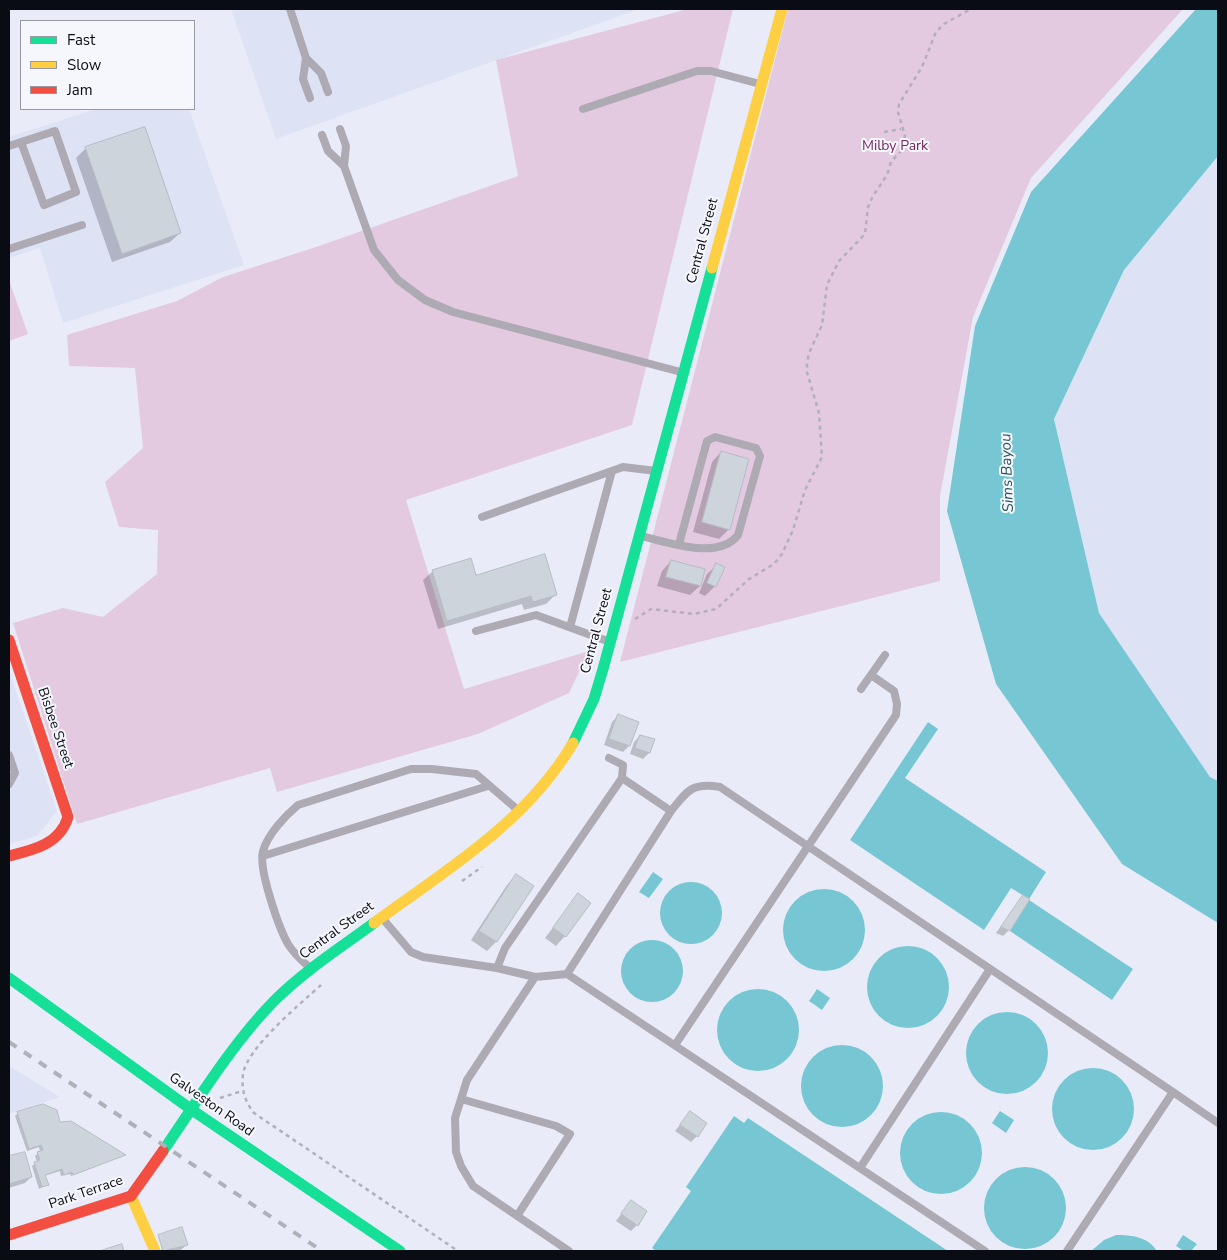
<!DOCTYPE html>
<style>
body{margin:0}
#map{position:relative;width:1227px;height:1260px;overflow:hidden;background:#e9ecf8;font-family:"Nunito Sans",sans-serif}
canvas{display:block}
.frame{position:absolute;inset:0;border:10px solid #0a0c14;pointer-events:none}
.legend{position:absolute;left:20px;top:20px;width:175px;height:90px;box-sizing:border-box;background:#f6f7fd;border:1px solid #9899a0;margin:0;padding:6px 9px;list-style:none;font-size:15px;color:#0a0c14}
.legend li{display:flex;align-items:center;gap:10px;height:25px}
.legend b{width:25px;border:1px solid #9899a0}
</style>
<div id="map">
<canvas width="1227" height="1260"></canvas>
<div class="frame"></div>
<ul class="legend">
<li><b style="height:6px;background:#16e098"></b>Fast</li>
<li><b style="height:6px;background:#ffcf43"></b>Slow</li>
<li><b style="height:6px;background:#f24e42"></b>Jam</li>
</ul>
</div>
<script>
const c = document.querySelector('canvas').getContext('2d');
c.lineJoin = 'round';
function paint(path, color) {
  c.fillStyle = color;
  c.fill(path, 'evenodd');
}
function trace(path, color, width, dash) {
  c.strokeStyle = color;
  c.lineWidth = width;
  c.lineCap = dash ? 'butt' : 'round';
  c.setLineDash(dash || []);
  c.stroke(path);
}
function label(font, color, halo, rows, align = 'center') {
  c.font = font + ' "Nunito Sans",sans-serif';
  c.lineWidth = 4;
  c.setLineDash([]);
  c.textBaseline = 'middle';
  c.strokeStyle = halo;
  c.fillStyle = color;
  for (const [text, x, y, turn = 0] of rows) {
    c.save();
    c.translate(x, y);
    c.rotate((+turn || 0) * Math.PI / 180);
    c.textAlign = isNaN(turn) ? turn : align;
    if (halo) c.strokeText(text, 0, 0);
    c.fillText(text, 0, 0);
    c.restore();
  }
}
paint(new Path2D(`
 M231,9H639L276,139Z
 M96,109H189L244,265L63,323L40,248L9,258V137Z
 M1218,156V781L1210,777L1099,613L1054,419L1124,270Z
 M9,671L57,811L37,836L9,844Z
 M9,1066L60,1097L9,1114Z`), '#dde2f5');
paint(new Path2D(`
 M688,9H733L632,425L406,500L464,689L589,651L569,693L478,734L277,792L270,768L77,824L13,623L63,608L103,617L157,574L158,530L119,527L105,482L143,448L135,368L69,366L67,335L177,301L223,277L319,246L518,176L496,60Z
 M788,9H1183L1031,178L973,317L940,496V581L620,662Z
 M9,280L28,334L9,341Z`), '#e3cae0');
paint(new Path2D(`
 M1196,9H1218V156L1124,270L1054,419L1099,613L1210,777L1218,781V923L1122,864L996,684L947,511L975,326L1031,192Z
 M928,722L938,729L905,778L1046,872L1029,899L1011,888L984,930L850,840Z
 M653,872L663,879L649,898L639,892Z
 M660 913a31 31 0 1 1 62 0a31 31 0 1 1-62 0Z
 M783 930a41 41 0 1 1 82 0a41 41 0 1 1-82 0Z
 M1029,900L1133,969L1112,1000L1010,931Z
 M621 971a31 31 0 1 1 62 0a31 31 0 1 1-62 0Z
 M867 987a41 41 0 1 1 82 0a41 41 0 1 1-82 0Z
 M717 1030a41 41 0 1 1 82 0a41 41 0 1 1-82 0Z
 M817,989L830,998L822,1010L809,1001Z
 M966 1053a41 41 0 1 1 82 0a41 41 0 1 1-82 0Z
 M801 1086a41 41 0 1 1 82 0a41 41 0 1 1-82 0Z
 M1052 1109a41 41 0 1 1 82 0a41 41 0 1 1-82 0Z
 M1000,1111L1014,1120L1006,1133L992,1123Z
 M900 1153a41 41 0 1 1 82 0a41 41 0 1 1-82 0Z
 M734,1116L744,1123L748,1118L948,1251H656L652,1248L691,1191L686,1187Z
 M984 1208a41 41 0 1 1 82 0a41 41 0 1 1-82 0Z
 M1116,1235C1132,1235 1148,1237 1157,1251H1091L1104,1240Z
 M1183,1235L1197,1244L1191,1251H1184L1176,1246Z`), '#76c7d3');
paint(new Path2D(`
 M86,148L180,233L170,242L112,262L76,158Z
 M721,452L748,459L728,530L719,539L693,532L712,462Z
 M671,561L700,586L690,595L657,586L662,571Z
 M717,565L715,586L705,596L699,593L707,574Z
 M433,571L475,576L556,594L546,604L524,610L522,604L438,629L423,580Z
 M618,716L637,723L629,746L623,752L604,745L612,722Z
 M640,736L649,753L643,759L630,754L634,742Z
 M516,876L533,887L496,942L487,951L471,940L507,885Z
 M578,895L565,936L556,946L545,938Z
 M1023,896L1009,930L1003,936L996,933Z
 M690,1112L697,1136L691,1142L675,1131Z
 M18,1113L59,1123L124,1155L71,1176L70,1174L61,1176L60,1171L44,1176L47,1185L39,1189L32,1166L37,1162L35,1156L40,1152L39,1147L27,1151L15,1116Z
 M24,1153L31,1177L25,1183L9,1188V1158Z
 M631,1201L637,1225L631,1231L616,1221Z
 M187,1245L179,1251H155Z`), '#0003');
const building = new Path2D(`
 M145,127L181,233L122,254L85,147Z
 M721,451L749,459L730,530L702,522Z
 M545,554L557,595L533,602L531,596L447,621L432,570L471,558L476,575Z
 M671,560L705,569L701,586L666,577Z
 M716,563L725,567L716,587L707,583Z
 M618,714L639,722L630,746L609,739Z
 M640,735L655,739L650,753L635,748Z
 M516,874L534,886L497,942L479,931Z
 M578,893L591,903L566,937L553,928Z
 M1023,895L1030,899L1010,931L1001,927Z
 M43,1104L57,1110L60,1122L71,1121L126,1155L73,1175L72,1172L64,1175L62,1169L45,1175L49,1185L42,1187L34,1162L40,1160L37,1152L43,1150L41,1145L29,1149L17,1112Z
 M690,1111L707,1123L698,1137L680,1125Z
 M25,1152L32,1177L9,1184V1156Z
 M631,1200L647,1211L638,1226L621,1214Z
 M182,1227L188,1245L163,1251L158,1235Z
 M122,1244L124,1251H100Z`);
paint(building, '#ced4dc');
trace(building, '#b6bcc4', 1);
trace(new Path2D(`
 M884,132L901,129
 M635,619L651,609L694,614L716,609L749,579L774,564L782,554L793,530L805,490L822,457L819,413L807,372V363L809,353L822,325L827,285L839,261L865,234L868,207L873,196L887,175L891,162L901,151L905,136L898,112L899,104L922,67L936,32L944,24L971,9
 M462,881L482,867
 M321,985C301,1003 247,1048 243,1074C241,1090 245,1101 254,1113L458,1251
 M220,1098L242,1091`), '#b2b0ba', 2.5, [4, 4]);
trace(new Path2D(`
 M290,9L306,58L303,79L310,98
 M306,58L321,73L328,92
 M583,109L697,71H711L760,84
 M340,129L346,146L344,166L374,250L398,280L425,300L453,312L681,372
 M322,135L328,151L344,166
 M9,146L55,131L76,192L44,205L21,142
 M9,249L82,225
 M482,517L623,467L656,471
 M641,536C668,542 718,561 738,535L760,456L756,448L715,437L707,441L679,544
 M570,627L612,471
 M476,631L536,615L610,642
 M861,689L885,655
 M9,755L15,773L9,784
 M622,778L671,811
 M263,856L488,786
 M383,919L411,952L423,957L497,968L505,948L622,778L623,765L609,758
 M309,967C301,960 294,954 288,944C279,928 258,869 263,851C268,834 285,816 298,805L411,769H432L476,774L519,811
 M497,968L535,977L567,974L671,811C687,791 692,782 720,787L1173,1092L1067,1251
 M567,974L985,1251
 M535,977L467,1080L455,1118L456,1152L461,1166L473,1186L569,1251
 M675,1045L896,715L897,704L894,691L871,675
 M1173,1092L1218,1123
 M461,1099L556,1126L570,1134L517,1216
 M860,1168L990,969`), '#aeaab4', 8);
trace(new Path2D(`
 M573,743L594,699L603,669L712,268
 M9,978L192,1110L400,1251
 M163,1151C198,1100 231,1045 274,1001C304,971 340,948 374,923`), '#16e098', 11);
trace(new Path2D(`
 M712,268L782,9
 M374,923C446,870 526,823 573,743
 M131,1196L155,1251`), '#ffcf43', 11);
trace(new Path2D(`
 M9,640L68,817C60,844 34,850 9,856
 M9,1235L131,1196L163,1151`), '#f24e42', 11);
trace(new Path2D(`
 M9,1042L322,1251`), '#b0b0ba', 4, [9, 9]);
label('14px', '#772660', '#f6f7fd', [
 ["Milby Park",895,147]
]);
label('14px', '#0a0c14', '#f6f7fd', [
 ["Central Street",703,241,-75],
 ["Central Street",597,631,-75],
 ["Bisbee Street",55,728,71],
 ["Central Street",337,931,-36],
 ["Galveston Road",211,1105,35],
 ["Park Terrace",86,1193,-19]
]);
label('italic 15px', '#24555a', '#f6f7fd', [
 ["Sims Bayou",1008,473,-92]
]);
</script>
